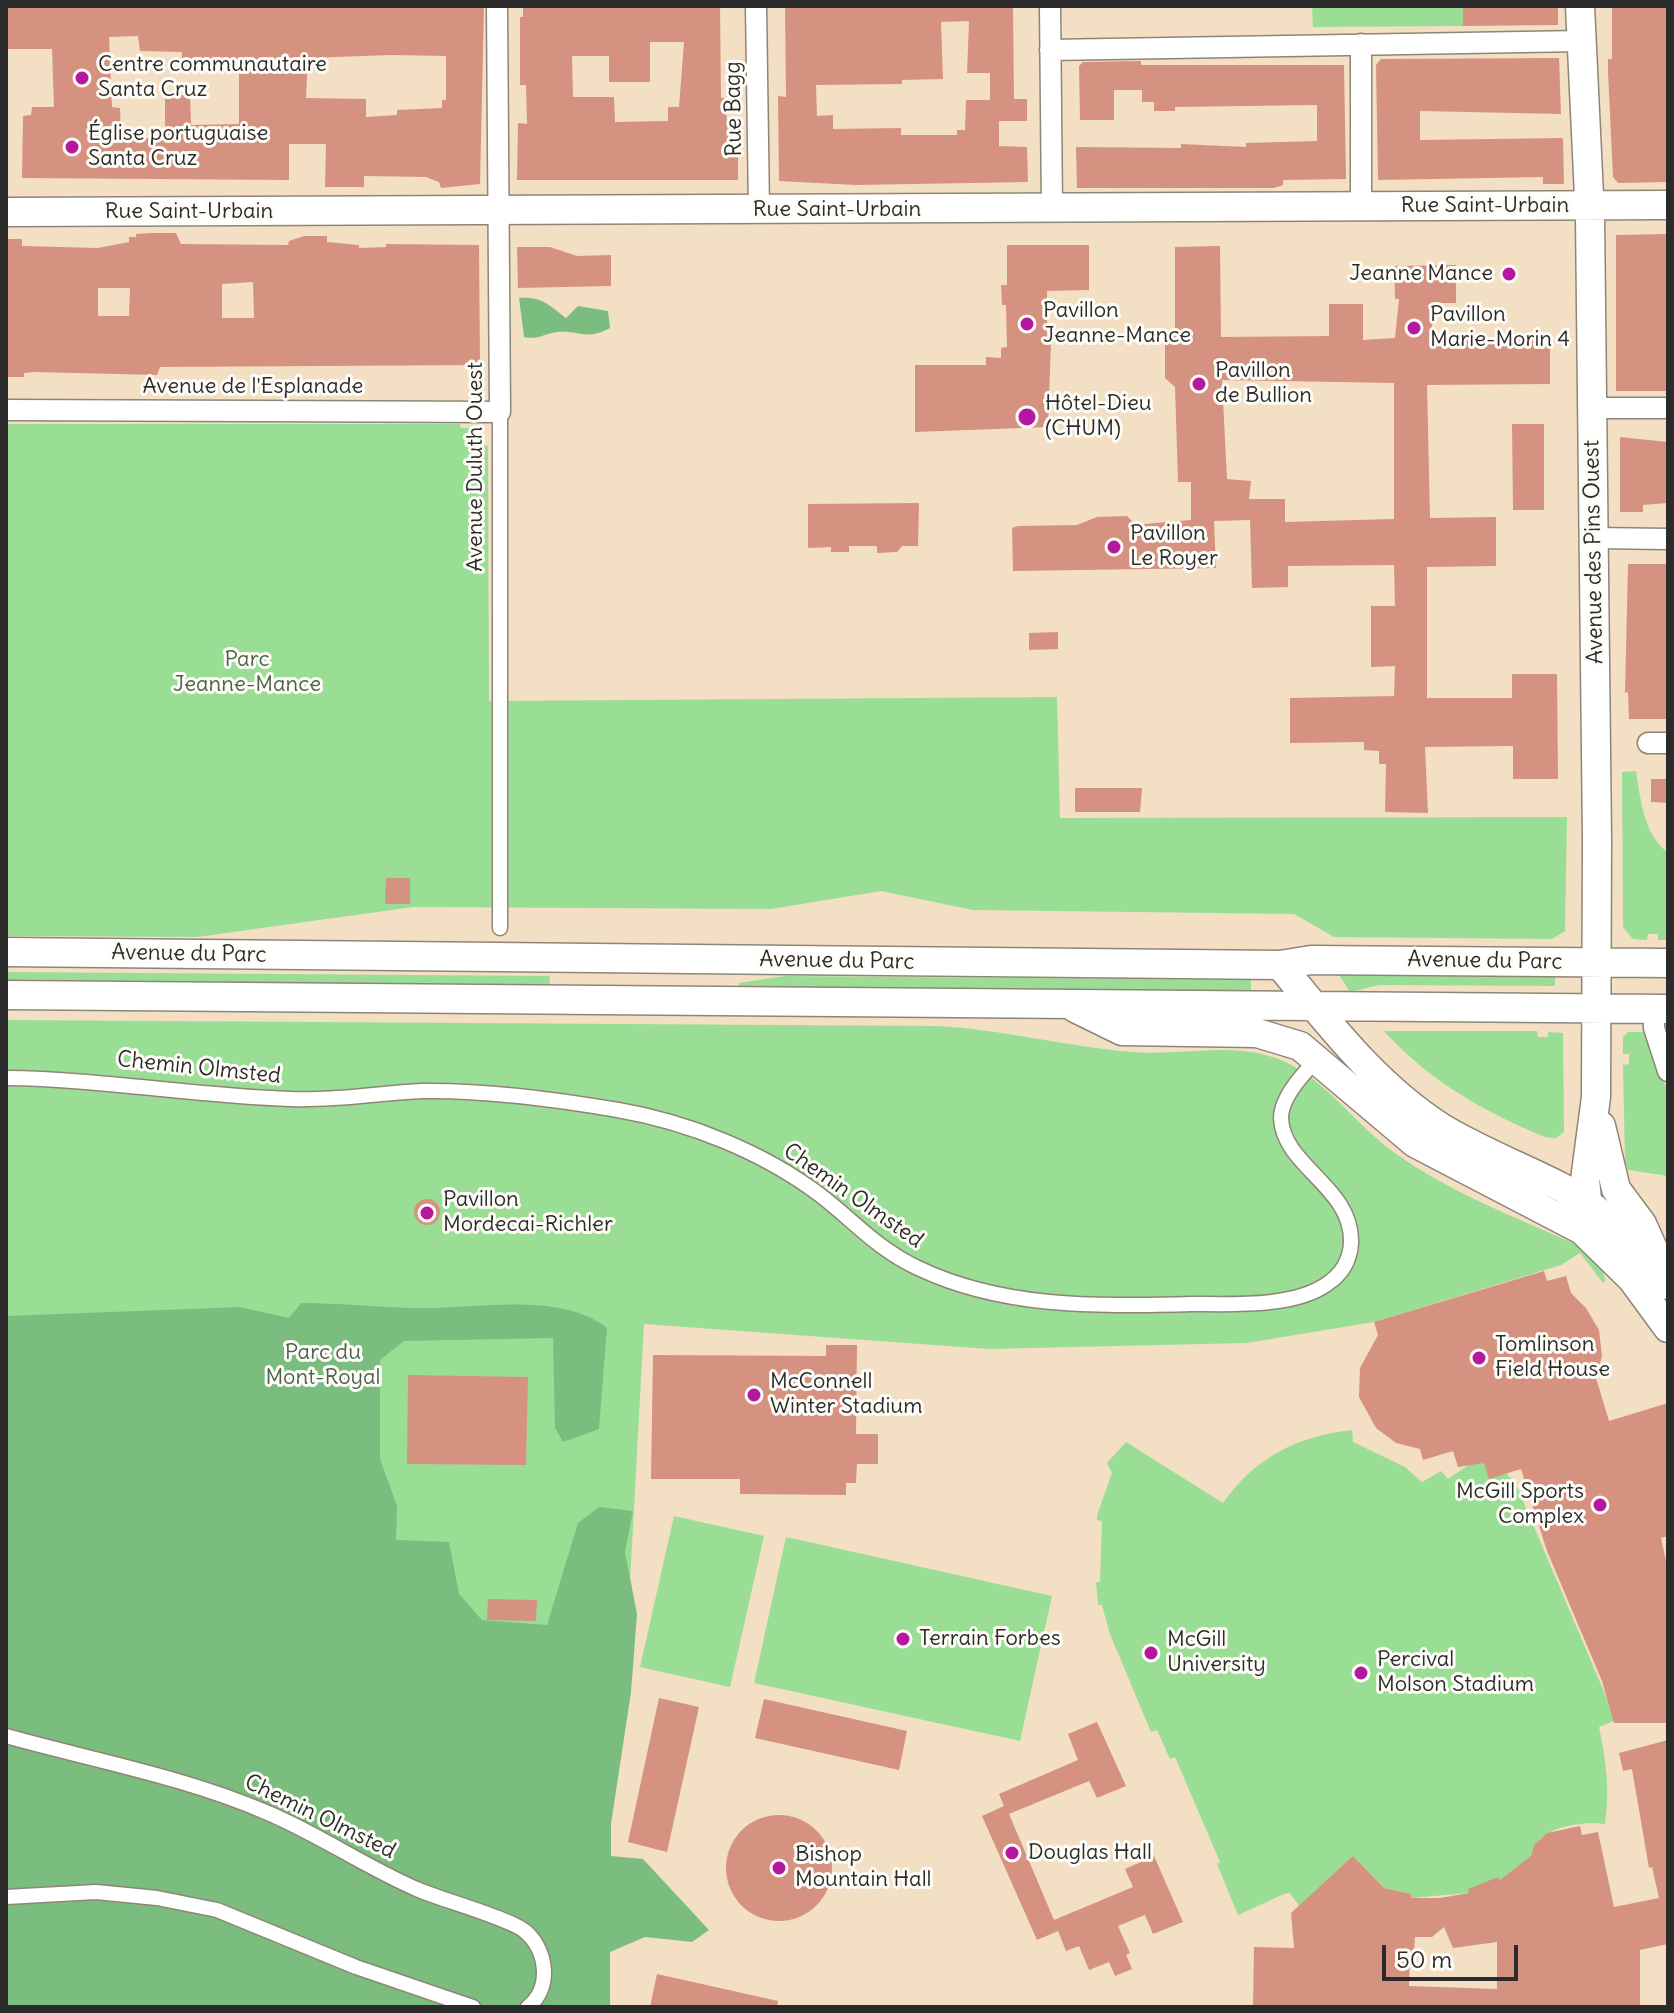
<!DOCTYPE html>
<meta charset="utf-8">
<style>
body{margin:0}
#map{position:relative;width:1674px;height:2013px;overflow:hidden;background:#f3dfc3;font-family:Delius,sans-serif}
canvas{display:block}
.frame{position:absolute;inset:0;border:8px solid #2b2b2b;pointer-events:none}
.scale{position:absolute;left:1382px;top:1945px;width:136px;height:36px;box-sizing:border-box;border:4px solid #2b2b2b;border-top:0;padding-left:10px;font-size:24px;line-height:28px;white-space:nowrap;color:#2b2b2b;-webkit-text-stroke:6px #fdfcf7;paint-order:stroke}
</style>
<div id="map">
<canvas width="1674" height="2013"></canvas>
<div class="frame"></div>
<div class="scale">50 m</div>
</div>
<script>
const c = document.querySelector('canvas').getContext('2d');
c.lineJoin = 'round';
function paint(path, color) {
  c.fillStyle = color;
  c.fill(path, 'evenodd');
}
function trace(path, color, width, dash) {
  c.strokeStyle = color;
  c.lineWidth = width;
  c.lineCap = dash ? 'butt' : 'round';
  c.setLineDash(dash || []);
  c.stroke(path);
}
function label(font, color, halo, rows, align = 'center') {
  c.font = font + ' Delius,sans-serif';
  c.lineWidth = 6;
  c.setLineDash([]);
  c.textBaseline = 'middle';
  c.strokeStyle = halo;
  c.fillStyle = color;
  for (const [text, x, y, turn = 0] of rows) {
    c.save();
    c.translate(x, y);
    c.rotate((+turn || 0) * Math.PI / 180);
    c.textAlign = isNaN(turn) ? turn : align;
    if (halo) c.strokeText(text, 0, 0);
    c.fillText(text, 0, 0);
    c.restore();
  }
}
paint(new Path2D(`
 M1312,6H1463V26L1313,27Z
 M6,424H460L461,428H478L483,434L484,445L488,446L489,701L1057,697L1060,818L1567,817L1565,931L1552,939L1334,937L1294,914L973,910L881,891L771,909L413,907L197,937L6,936Z
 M1636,771C1641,801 1643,833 1668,853V940H1658V934H1648L1647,940L1633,939L1623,927L1622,772Z
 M6,972L550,976L549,987L6,983Z
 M1338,973L1555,974V986L1379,985L1350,992Z
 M785,976L1251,980V993L739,989V983Z
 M6,1020L935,1026C1002,1029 1066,1047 1133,1052C1182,1056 1237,1040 1283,1061C1326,1079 1356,1126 1395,1153C1452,1194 1520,1219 1584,1248L1603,1269L1605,1281L1603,1283L1580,1253L1561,1265L1374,1322L1246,1343L989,1349L644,1324L623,1711L6,2007Z
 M1384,1031H1537L1538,1037H1548V1032L1563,1033L1564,1132L1556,1138L1545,1137C1484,1112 1428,1080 1384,1031Z
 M1628,1032H1646L1668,1093V1176L1628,1170L1625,1161L1623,1065L1629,1064V1054H1623V1037Z
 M1352,1430L1353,1442L1405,1467L1422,1482L1441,1471L1448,1479L1483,1455L1493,1454L1518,1489L1616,1720L1599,1727C1606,1760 1610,1790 1605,1824C1580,1821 1534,1827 1531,1857L1500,1880L1497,1877L1469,1893L1411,1898V1894L1384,1888L1353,1856L1300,1907L1290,1893L1284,1894L1238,1915L1217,1864L1220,1862L1175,1757L1170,1759L1157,1730L1151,1732L1110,1634L1102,1605H1098L1096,1582H1100L1102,1521L1097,1520V1515L1112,1473L1107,1463L1126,1442L1223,1503C1255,1457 1298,1436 1352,1430Z
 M674,1516L764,1536L730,1687L640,1667Z
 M786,1537L1052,1596L1020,1741L754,1683Z`), '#9ade96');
paint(new Path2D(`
 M519,298C542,296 550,306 566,318L578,306L608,311L610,328C586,341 579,330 557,332C544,334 537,340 524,337Z
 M301,1303C339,1303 375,1307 413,1308C471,1310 559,1290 607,1328L599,1429L563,1442L555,1428L553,1338L404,1341L380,1360V1459L397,1506L396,1540L449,1542L459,1594L482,1620L547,1625L578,1523L599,1507L633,1511L625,1552L637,1614L631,1692L611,1824V1856L643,1859L709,1930L692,1942L645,1937L610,1952V2007H6V1316L240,1307L289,1318Z`), '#7bbd7f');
paint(new Path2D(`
 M6,6H484L480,184L441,188L439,182L426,177L364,176V187H325L326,144H289V180L22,178L23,116L31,115L32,107H54L52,49H6ZM138,36L140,51L182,52V64L239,66V124L191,125L190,95H165V139L121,137L120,108L112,107L109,37ZM391,55L446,56V100H442V108L397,110V115L366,117V99L306,98L308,58Z
 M523,6H720L721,98H725L729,147H738V180H517L518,123L527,124L526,85H520V17H523ZM650,42H684L679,107H668V121L615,122L614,97H573L572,56H609V82H650Z
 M785,6H1013L1014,99H1027V121H999V146L1027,147L1028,182L856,185L779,181L778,96L786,97ZM969,21L967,73H990V100H966L965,130H957V135H901V128L833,129V115L817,116L816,85L902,84V80L943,79L941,22Z
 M1463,6H1558V25L1463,26Z
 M1612,6H1668V182L1618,183L1613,177L1608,72V59H1612Z
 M1559,58L1561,114L1420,111V140L1563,138L1564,184H1543V177L1378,180L1376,65L1381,59Z
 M1141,61V65H1344L1346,179L1283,180V185L1274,188H1077L1076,147L1181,148V144L1246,147V143L1317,141V105L1175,107V111H1154V102H1142V90H1114V120H1080L1079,66L1083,62Z
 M153,233H176L181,244L288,245L289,241L304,236H327V242L359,245V248L386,247V244L479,245L480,365L160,367L157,375L33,372L24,373V377H6V239H22V246L98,248L129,242V237H136V234ZM253,282L254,318H222V284ZM98,288H130L129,316H98Z
 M1668,234V391H1616V235Z
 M1007,245H1089V290L1047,291V343L1051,342L1048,427L915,432V365H986V357L1001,358V348L1007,347L1006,305H1002L1001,285H1007Z
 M1220,246L1221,337L1329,336V304H1363V340L1395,338L1399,299H1395L1394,266L1456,265V303H1432V340L1550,339V384L1427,385L1430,518L1496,517V566L1427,567V698H1512V674H1557L1558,779H1513V746L1425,747L1428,813L1385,812L1386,764H1379V751L1364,750V742L1290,743V698L1394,696L1395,666L1371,667V606H1395L1394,565L1288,566V587L1252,588L1250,520L1214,521L1216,568L1013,571L1012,528L1018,526L1077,525L1097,517L1127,516L1132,521L1144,524L1191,520V482H1178L1175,387L1165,378V342L1175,334V247ZM1222,380L1394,383V519L1285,522V499H1249L1251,481L1227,479Z
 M517,247H550L577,256L611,255V286L518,288Z
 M1512,424H1544V510H1513Z
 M1620,437L1668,442V503L1643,505V512H1620Z
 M919,503L918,546H902L897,552L877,553V546H849V552H831V547L808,548V504Z
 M1628,564H1668V719H1629L1628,692L1625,693Z
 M1058,632V649L1029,650V633Z
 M1651,779H1668V803L1651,802Z
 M1075,788H1142L1140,812H1075Z
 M386,878H410V904H385Z
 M414 1212a13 13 0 1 1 26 0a13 13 0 1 1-26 0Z
 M1544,1271L1547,1281L1566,1276L1571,1293L1586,1308L1599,1330L1602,1356L1596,1378L1609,1421L1668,1403V1536L1661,1538L1668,1570V1723H1614L1602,1681L1547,1551L1521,1469L1489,1479L1484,1463L1458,1467L1453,1451L1423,1460L1420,1449L1396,1443L1376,1428L1359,1397L1360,1368L1378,1335L1374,1322Z
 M826,1345H857L856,1434H878V1464H857L856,1483H846V1495L740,1494V1479H651L653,1355L826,1356Z
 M408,1375L528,1377L526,1465L407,1464Z
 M488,1599L537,1600L536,1621L487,1620Z
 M659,1698L699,1707L667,1852L628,1842Z
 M764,1699L907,1731L899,1770L755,1738Z
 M1097,1722L1126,1786L1097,1798L1089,1781L1009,1814L1054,1920L1133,1887L1125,1869L1154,1856L1183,1922L1153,1934L1145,1915L1118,1926L1130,1953L1126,1955L1132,1969L1115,1976L1109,1962L1089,1970L1079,1946L1066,1951L1058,1931L1037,1940L982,1816L1004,1806L999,1794L1078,1760L1068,1734Z
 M1668,1740V1944L1640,1950V2007H1253L1254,1947L1294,1948L1291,1913L1353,1856L1384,1888L1411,1894V1898H1440L1469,1893L1468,1889L1498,1877L1500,1880L1531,1856L1534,1845L1547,1833L1580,1826L1582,1835L1598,1832L1614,1907L1659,1898L1652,1867L1649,1868L1632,1769L1623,1771L1619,1753ZM1444,1927L1453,1948L1497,1942V1989L1409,1986L1410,1953L1414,1952L1415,1937H1432Z
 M726 1868a53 53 0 1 1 106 0a53 53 0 1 1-106 0Z
 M657,1974L778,2001L777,2007H650Z`), '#d69280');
const pedestrian = new Path2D(`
 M500,412V928
 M6,1078C102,1079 196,1096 291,1099C335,1101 379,1093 422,1091C487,1090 554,1099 618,1110C688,1122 763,1152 820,1195C854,1221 877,1249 918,1268C1004,1309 1098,1306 1191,1304C1231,1304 1293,1308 1327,1284C1342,1274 1350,1261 1351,1243C1353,1187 1283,1167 1281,1118C1281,1100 1297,1081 1308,1069
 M6,1736C92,1760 185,1777 268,1813C320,1835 367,1868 419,1890C442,1900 512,1919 526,1932C547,1951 552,1988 528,2007
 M6,1897L96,1892L157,1898L217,1910L356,1967L473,2007`);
const minor = new Path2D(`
 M756,6L759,210
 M1050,6L1052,209
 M1050,50L1582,41
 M1361,207V44
 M1592,408H1668
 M6,410L500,412L497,6
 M1594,538L1668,539
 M1648,743H1668
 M1654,1009V1028L1668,1071`);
const secondary = new Path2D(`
 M1580,6L1590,217L1597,840L1596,1097L1585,1180L1591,1237
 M6,212L1668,205
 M6,952L1280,965L1311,960L1668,963
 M1280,965C1329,1024 1376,1086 1442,1128C1480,1151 1522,1167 1561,1187C1603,1209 1641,1248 1668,1285
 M6,995L1668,1009
 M1075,1008L1122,1031L1257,1033L1300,1046L1415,1143L1582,1230L1632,1279L1668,1328
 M1601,1126L1616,1189L1642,1224L1659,1262`);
trace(pedestrian, '#8f8577', 17);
trace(minor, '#8f8577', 23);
trace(secondary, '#8f8577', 31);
trace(pedestrian, '#fff', 14);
trace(minor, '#fff', 20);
trace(secondary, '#fff', 28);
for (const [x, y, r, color] of [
 [82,78,8,"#b5179e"],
 [72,147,8,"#b5179e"],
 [1509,274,8,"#b5179e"],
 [1027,324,8,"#b5179e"],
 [1414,328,8,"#b5179e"],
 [1199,384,8,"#b5179e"],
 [1027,417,10,"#b5179e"],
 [1114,547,8,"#b5179e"],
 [427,1213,8,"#b5179e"],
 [1479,1358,8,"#b5179e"],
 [754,1395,8,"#b5179e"],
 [1600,1505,8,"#b5179e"],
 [903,1639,8,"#b5179e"],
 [1151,1653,8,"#b5179e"],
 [1361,1673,8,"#b5179e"],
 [1012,1853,8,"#b5179e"],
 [779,1868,8,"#b5179e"]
]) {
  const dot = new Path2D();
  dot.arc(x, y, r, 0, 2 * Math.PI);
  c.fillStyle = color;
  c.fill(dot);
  trace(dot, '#fdfcf7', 3);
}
label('22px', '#2b2b2b', '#fdfcf7', [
 ["Centre communautaire",98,65],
 ["Santa Cruz",98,90],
 ["Église portuguaise",88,134],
 ["Santa Cruz",88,159],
 ["Jeanne Mance",1493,274,"right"],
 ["Pavillon",1043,311],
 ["Jeanne-Mance",1043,336],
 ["Pavillon",1430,315],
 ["Marie-Morin 4",1430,340],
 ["Pavillon",1215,371],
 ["de Bullion",1215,396],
 ["Hôtel-Dieu",1045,404],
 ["(CHUM)",1045,429],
 ["Pavillon",1130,534],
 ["Le Royer",1130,559],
 ["Pavillon",443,1200],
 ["Mordecai-Richler",443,1225],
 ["Tomlinson",1495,1345],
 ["Field House",1495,1370],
 ["McConnell",770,1382],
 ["Winter Stadium",770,1407],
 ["McGill Sports",1584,1492,"right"],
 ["Complex",1584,1517,"right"],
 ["Terrain Forbes",919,1639],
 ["McGill",1167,1640],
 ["University",1167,1665],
 ["Percival",1377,1660],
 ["Molson Stadium",1377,1685],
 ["Douglas Hall",1028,1853],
 ["Bishop",795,1855],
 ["Mountain Hall",795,1880]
], 'left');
label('22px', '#2b2b2b', '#fdfcf7', [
 ["Rue Bagg",734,109,-91],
 ["Rue Saint-Urbain",1485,206],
 ["Rue Saint-Urbain",837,210],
 ["Rue Saint-Urbain",189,212],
 ["Avenue de l'Esplanade",253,387],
 ["Avenue Duluth Ouest",476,467,-90],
 ["Avenue des Pins Ouest",1594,552,-91],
 ["Avenue du Parc",189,954,1],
 ["Avenue du Parc",837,961,1],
 ["Avenue du Parc",1485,961,1],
 ["Chemin Olmsted",199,1068,6],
 ["Chemin Olmsted",853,1196,35],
 ["Chemin Olmsted",320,1817,26]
]);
label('22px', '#4c614b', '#fdfcf7', [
 ["Parc",247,660],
 ["Jeanne-Mance",247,685],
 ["Parc du",323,1353],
 ["Mont-Royal",323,1378]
]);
</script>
